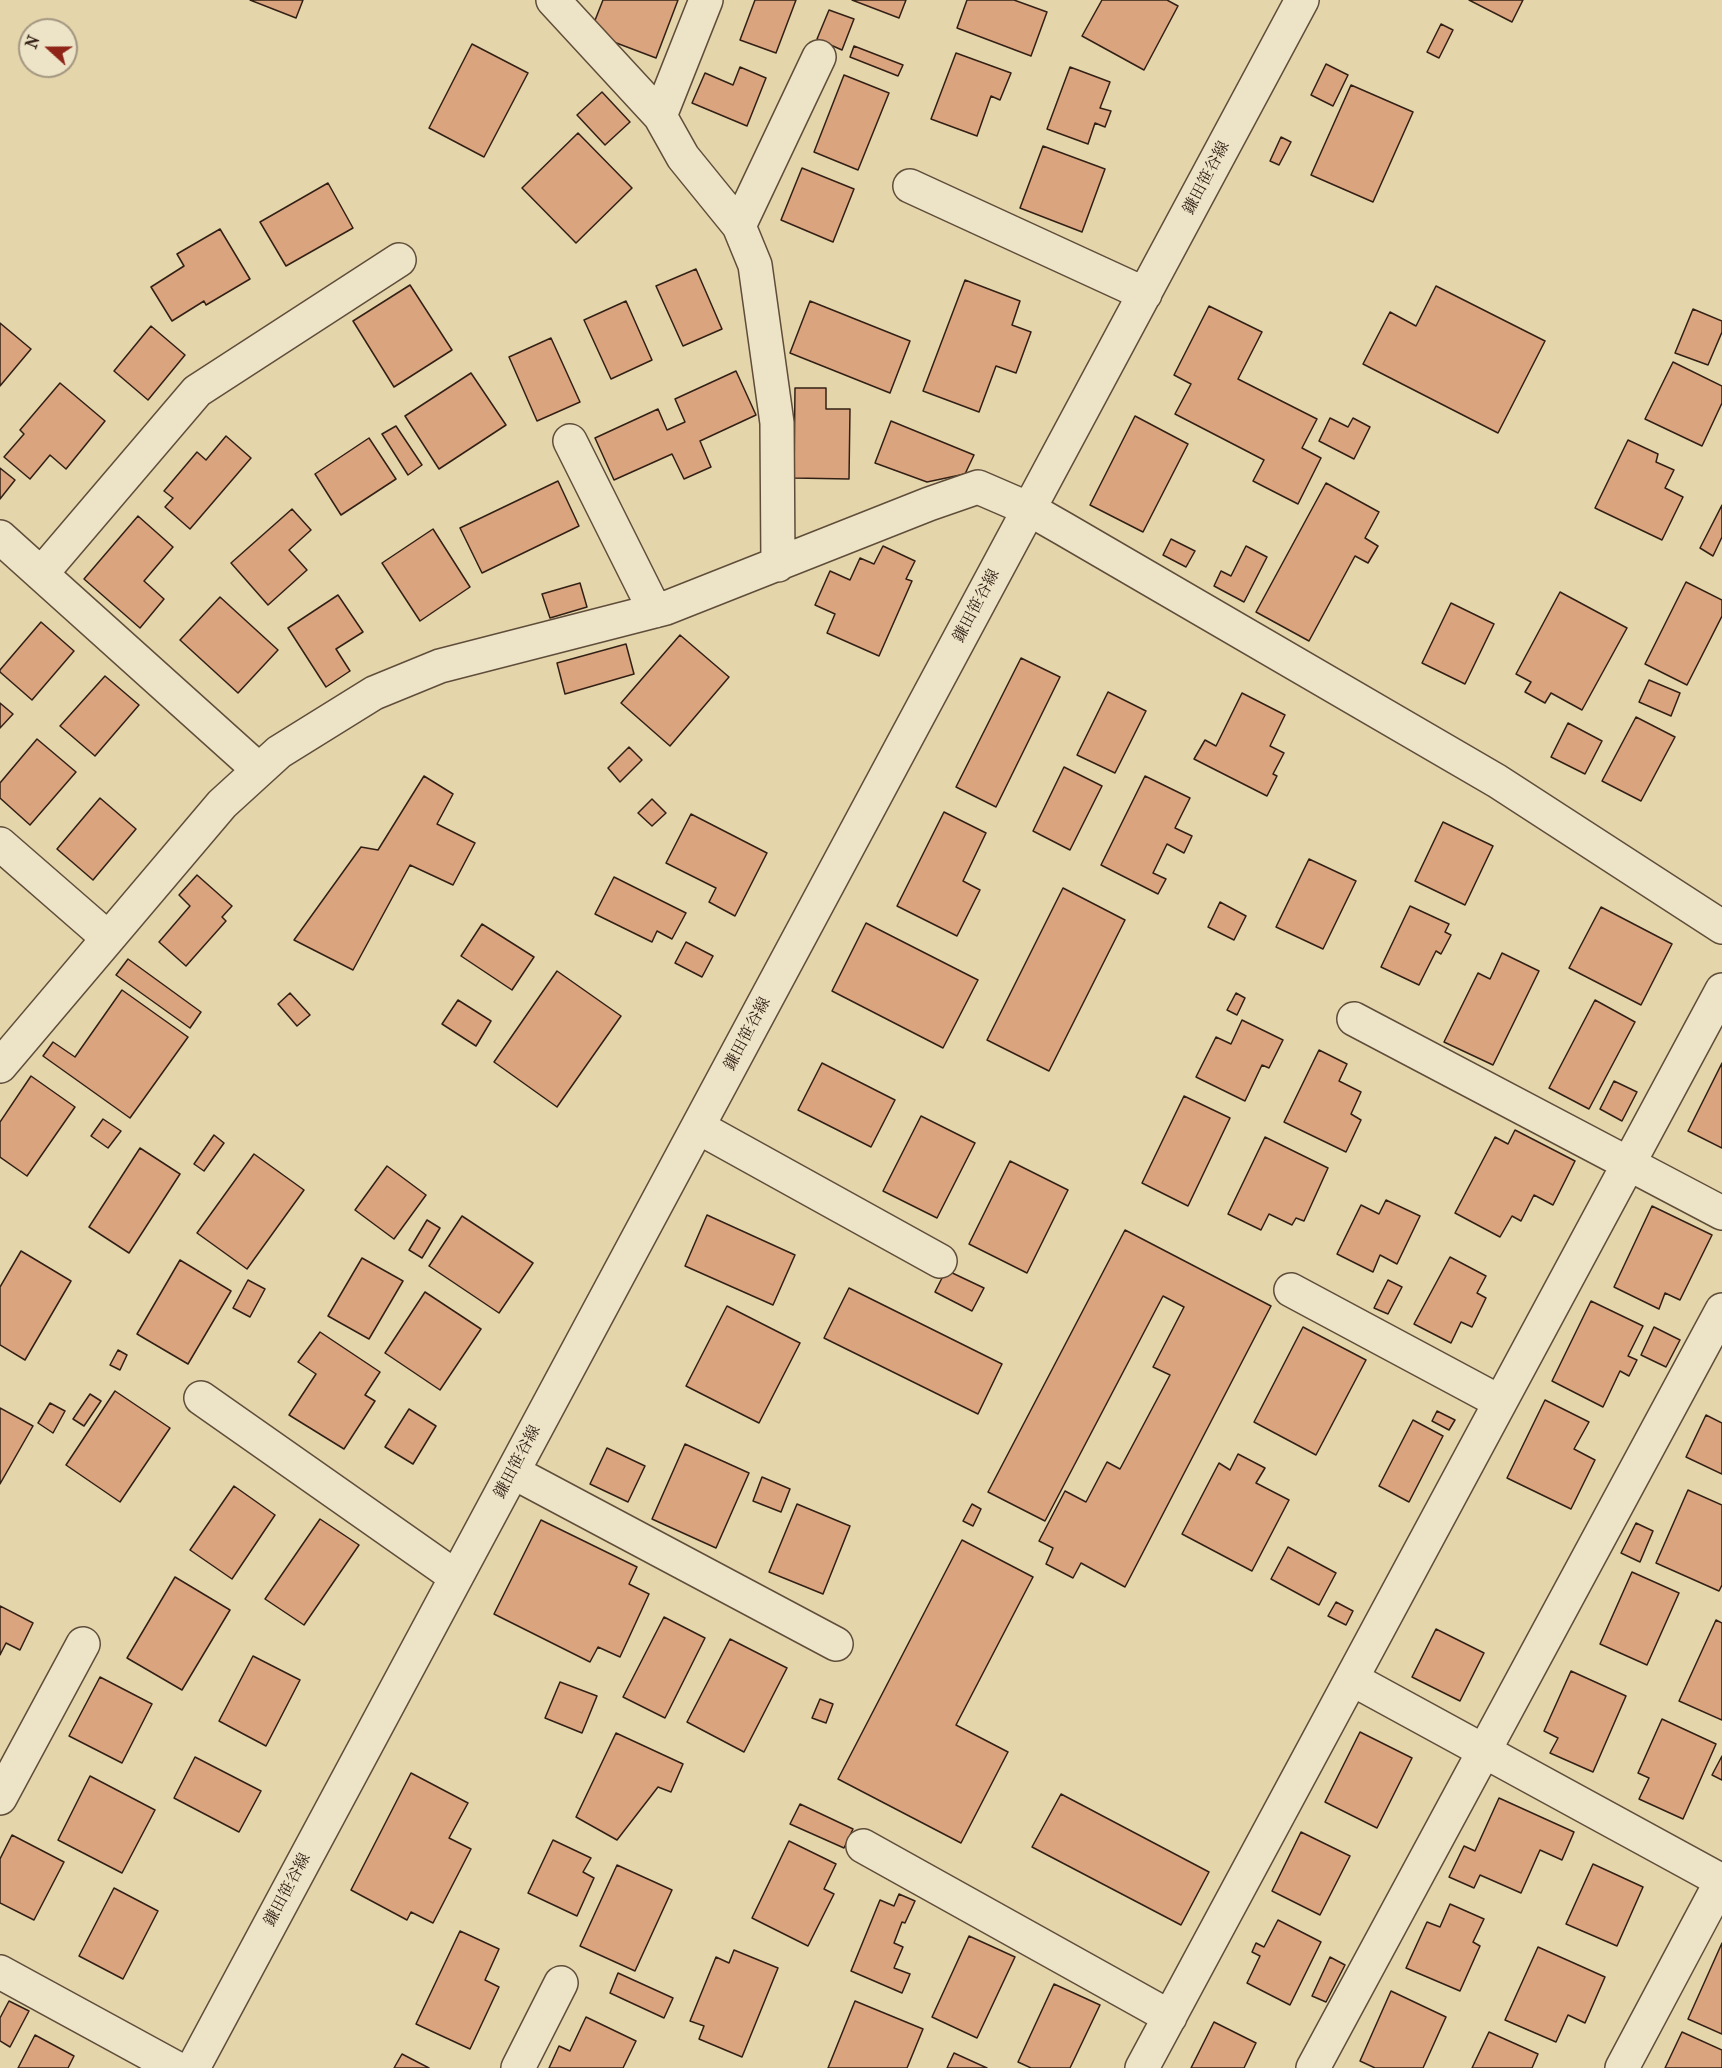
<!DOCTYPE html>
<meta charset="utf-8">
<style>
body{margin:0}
#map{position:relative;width:1722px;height:2068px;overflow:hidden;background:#e4d5ab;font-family:"IM FELL French Canon",serif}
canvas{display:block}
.north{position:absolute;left:18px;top:18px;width:60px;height:60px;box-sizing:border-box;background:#ede4c8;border:2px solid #a39680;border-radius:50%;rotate:291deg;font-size:16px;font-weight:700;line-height:24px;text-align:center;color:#332015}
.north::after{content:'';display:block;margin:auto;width:21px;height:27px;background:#8f2418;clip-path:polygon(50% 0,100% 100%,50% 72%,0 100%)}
</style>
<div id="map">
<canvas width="1722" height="2068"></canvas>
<div class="north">N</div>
</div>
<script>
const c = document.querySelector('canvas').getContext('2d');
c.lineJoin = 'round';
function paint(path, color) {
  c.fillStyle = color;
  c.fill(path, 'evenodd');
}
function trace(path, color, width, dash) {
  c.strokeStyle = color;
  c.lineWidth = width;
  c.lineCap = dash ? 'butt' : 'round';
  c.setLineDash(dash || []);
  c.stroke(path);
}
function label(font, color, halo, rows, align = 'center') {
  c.font = font + ' "IM FELL French Canon","Noto Serif JP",serif';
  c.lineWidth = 5;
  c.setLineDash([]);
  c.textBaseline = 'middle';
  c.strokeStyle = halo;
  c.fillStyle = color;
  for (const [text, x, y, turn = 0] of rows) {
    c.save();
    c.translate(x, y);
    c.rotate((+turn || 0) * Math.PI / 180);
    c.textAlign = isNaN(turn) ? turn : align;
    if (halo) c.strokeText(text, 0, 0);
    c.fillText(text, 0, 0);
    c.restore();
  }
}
const building = new Path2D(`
 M250,0H303L296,18Z
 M603,0H678L656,58L590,33Z
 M755,0H796L776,53L740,40Z
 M852,0H906L899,18Z
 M967,0H1014L1047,12L1031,56L957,28Z
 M1102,0H1167L1178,6L1144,70L1082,36Z
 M1469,0H1523L1512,22Z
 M829,10L854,19L842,50L817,39Z
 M1441,24L1453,30L1439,58L1427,52Z
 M472,44L528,73L484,157L429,128Z
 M854,46L903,65L898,76L850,57Z
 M956,53L1011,73L1000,100L991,96L977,136L931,119Z
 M1326,64L1348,75L1333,106L1311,95Z
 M740,67L766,78L747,126L692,103L705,73L733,85Z
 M1070,67L1110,82L1100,108L1111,111L1105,127L1095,123L1088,144L1047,129Z
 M844,75L889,93L858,170L814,152Z
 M1351,85L1413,112L1373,202L1311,175Z
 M602,92L630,122L605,145L577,115Z
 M578,133L632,188L576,243L522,188Z
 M1281,137L1291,142L1279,165L1270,161Z
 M1043,146L1105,169L1082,232L1020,208Z
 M802,168L854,189L833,242L781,220Z
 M328,183L353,228L286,266L260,222Z
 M220,229L250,279L206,305L204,301L172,321L151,287L184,266L177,254Z
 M696,269L722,329L683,346L656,286Z
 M965,280L1020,301L1012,325L1031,332L1016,373L996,366L979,412L923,391Z
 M410,285L452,350L394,387L353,321Z
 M1436,286L1545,341L1498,433L1363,364L1390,312L1416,326Z
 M626,301L652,360L611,379L584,320Z
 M810,301L910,341L890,393L790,353Z
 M1209,306L1262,332L1238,379L1317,419L1302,448L1321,458L1298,504L1253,481L1264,460L1175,414L1191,384L1174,375Z
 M1693,309L1722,321V332L1708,365L1675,353Z
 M0,323L31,349L0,386Z
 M151,326L185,355L148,400L114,371Z
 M551,338L580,402L537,421L509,357Z
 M1673,362L1722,386V403L1702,446L1645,419Z
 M736,371L756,415L700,441L711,467L684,479L672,454L614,480L595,438L658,409L667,430L685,422L675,399Z
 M471,373L506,425L439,469L405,416Z
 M60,383L105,421L66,469L50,455L30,479L4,457L24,434L20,430Z
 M795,388H826V409H850L849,479L794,478Z
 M1135,416L1188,444L1143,532L1090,505Z
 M1330,418L1348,427L1353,418L1370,427L1354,459L1319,441Z
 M891,421L974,455L965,474L927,482L875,463Z
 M396,426L422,465L408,475L382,434Z
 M226,436L251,458L190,529L165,507L173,498L164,491L197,452L206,460Z
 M369,438L396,479L341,515L315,474Z
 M1628,440L1658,454L1656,462L1674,470L1665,488L1683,497L1662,540L1595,508Z
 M0,468L15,480L0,499Z
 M558,481L579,526L482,573L460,528Z
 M1326,483L1379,512L1365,538L1378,546L1368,563L1355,556L1309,641L1256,612Z
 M1722,505V537L1713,556L1700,548Z
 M292,509L311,530L289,550L307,570L268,605L231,563Z
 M138,516L173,547L144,581L164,599L140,628L84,579Z
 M433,529L470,587L420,621L382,563Z
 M1171,539L1195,551L1186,567L1163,555Z
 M883,546L915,561L906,579L912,581L879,656L827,633L835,614L815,605L830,571L850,580L860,558L874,564Z
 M1246,546L1267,557L1244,602L1214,586L1221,571L1231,576Z
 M1686,582L1722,600V616L1687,685L1645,664Z
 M580,583L587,607L550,618L542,594Z
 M1560,592L1627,628L1582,710L1551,693L1545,703L1525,692L1531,682L1516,674Z
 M338,595L363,632L336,649L350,671L326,687L288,628Z
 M220,597L278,650L238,693L180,640Z
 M1451,603L1494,624L1465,684L1422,663Z
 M41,622L74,651L32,700L0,672V670Z
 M680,635L729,677L670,746L621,703Z
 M626,644L634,674L565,694L557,663Z
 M1021,658L1060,677L996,807L956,787Z
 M105,676L139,705L95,756L60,726Z
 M1649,680L1680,693L1671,716L1639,702Z
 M1108,692L1146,711L1115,773L1077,755Z
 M1242,693L1285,715L1270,746L1284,753L1273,774L1277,776L1267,796L1194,759L1205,740L1216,746Z
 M0,703L13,714L0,728Z
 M1636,717L1675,737L1641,801L1602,781Z
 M1568,723L1602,741L1585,774L1551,757Z
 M37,739L76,772L30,825L0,798V783Z
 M629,747L642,760L620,782L608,768Z
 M1064,767L1102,786L1070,850L1033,831Z
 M424,776L453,794L437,824L475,843L453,885L410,865L353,970L294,940L361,847L378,850Z
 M1145,776L1190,798L1175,828L1192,836L1184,853L1167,844L1153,873L1166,879L1158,894L1101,865Z
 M100,798L136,829L93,880L57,849Z
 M652,799L666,813L652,826L638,813Z
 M944,812L986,833L963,881L980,890L957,936L897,906Z
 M691,814L767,853L735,916L709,902L716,888L666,863Z
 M1443,822L1493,846L1465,905L1415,881Z
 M1309,859L1356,881L1323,949L1276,927Z
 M197,875L232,906L222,917L226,921L186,966L159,942L190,906L179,895Z
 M614,877L686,913L672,939L657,931L652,942L595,914Z
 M1063,888L1125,920L1049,1071L987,1040Z
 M1220,902L1246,916L1234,940L1208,927Z
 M1410,906L1449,924L1445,932L1451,935L1441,954L1436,951L1419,985L1381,967Z
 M1601,907L1672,944L1641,1005L1569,968Z
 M866,923L978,980L943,1048L832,991Z
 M482,924L534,957L512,990L461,956Z
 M686,942L713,956L702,977L675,963Z
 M1502,953L1539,971L1493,1065L1444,1042L1478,973L1490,979Z
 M128,959L201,1012L190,1028L116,975Z
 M557,971L621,1016L557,1107L494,1062Z
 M122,990L188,1037L130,1118L43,1056L53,1042L75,1057Z
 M290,993L310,1015L297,1026L278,1004Z
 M1236,993L1245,998L1237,1015L1227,1010Z
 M458,1000L491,1021L476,1046L442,1024Z
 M1595,1000L1635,1022L1589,1109L1549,1088Z
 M1242,1020L1283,1040L1269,1068L1262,1065L1245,1101L1196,1077L1216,1037L1231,1044Z
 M1319,1050L1347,1064L1339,1081L1361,1092L1351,1114L1361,1120L1346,1152L1284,1122Z
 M822,1063L895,1100L871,1147L798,1110Z
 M1722,1063V1148L1688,1131Z
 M31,1076L75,1107L27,1176L0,1157V1122Z
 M1614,1081L1637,1092L1622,1121L1600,1109Z
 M1184,1096L1230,1118L1188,1206L1142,1183Z
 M921,1116L975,1143L937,1218L883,1191Z
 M103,1119L121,1131L108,1148L91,1136Z
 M1515,1130L1575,1161L1553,1205L1534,1195L1521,1221L1512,1216L1500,1237L1455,1213L1495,1137L1508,1144Z
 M214,1135L224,1143L204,1171L194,1164Z
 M1265,1137L1328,1168L1304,1221L1296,1218L1292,1225L1269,1214L1261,1230L1228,1214Z
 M140,1148L180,1174L129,1253L89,1227Z
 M254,1154L304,1190L247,1269L197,1233Z
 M1010,1161L1068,1190L1027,1273L969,1244Z
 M387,1166L426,1195L394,1239L355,1210Z
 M1386,1200L1420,1216L1397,1264L1380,1255L1373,1272L1337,1254L1361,1205L1379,1214Z
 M1652,1206L1712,1235L1680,1300L1665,1293L1659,1309L1614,1287Z
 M707,1215L795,1255L773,1305L685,1266Z
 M462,1216L533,1263L499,1313L429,1266Z
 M427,1220L440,1228L422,1258L409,1250Z
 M1125,1230L1271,1306L1125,1587L1081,1563L1073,1578L1046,1564L1053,1548L1039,1541L1065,1491L1086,1502L1107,1462L1120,1469L1170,1375L1153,1367L1184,1307L1163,1296L1045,1521L988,1492Z
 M21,1251L71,1281L25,1360L0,1345V1287Z
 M1450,1257L1486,1276L1477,1293L1486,1298L1472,1327L1461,1322L1451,1343L1414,1324Z
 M362,1258L403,1281L369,1339L328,1316Z
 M180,1260L231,1291L188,1364L137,1334Z
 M946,1270L984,1288L972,1311L935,1292Z
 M248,1280L265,1289L250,1317L233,1308Z
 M1388,1280L1402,1287L1388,1314L1374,1308Z
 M849,1288L1002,1364L978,1414L824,1338Z
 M425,1292L481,1329L440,1390L385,1353Z
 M1591,1301L1643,1326L1628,1356L1637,1360L1629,1376L1620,1371L1603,1407L1552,1381Z
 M727,1306L800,1343L759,1423L686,1386Z
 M1303,1327L1366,1360L1316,1455L1254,1422Z
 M1654,1327L1680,1340L1666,1367L1641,1355Z
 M320,1332L380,1372L365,1395L375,1401L344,1449L289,1415L316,1374L298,1362Z
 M118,1350L127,1355L120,1370L110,1365Z
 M115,1391L170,1428L120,1502L66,1465Z
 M90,1394L101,1401L84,1426L73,1419Z
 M1545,1400L1589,1422L1574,1449L1595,1460L1571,1509L1507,1478Z
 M50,1403L65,1411L53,1433L38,1423Z
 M0,1408L33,1426L0,1484Z
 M409,1409L436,1426L413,1464L385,1447Z
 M1437,1411L1455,1420L1449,1430L1432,1421Z
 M1706,1415L1722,1423V1474L1686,1457Z
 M1413,1420L1443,1436L1409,1502L1379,1486Z
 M685,1444L749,1473L716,1548L652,1519Z
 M607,1448L645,1466L628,1502L590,1484Z
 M1238,1454L1265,1468L1256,1483L1289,1500L1252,1571L1182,1534L1219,1463L1230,1470Z
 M762,1477L790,1489L781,1512L753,1501Z
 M234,1486L275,1515L232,1579L190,1550Z
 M1688,1490L1722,1505V1585L1719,1591L1656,1563Z
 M797,1504L850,1526L823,1594L769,1572Z
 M972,1504L981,1509L973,1526L963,1521Z
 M320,1519L359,1545L304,1625L265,1599Z
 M541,1520L637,1567L629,1584L649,1594L620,1657L598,1647L590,1662L494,1614Z
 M1636,1523L1653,1531L1640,1562L1621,1553Z
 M962,1540L1033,1577L956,1725L1008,1752L961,1843L838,1779Z
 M1288,1547L1336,1573L1319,1605L1271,1579Z
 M1632,1572L1679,1593L1647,1665L1600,1644Z
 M175,1577L230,1610L182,1690L127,1658Z
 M1336,1602L1353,1611L1346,1625L1328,1616Z
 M0,1606L33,1623L20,1650L6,1643L0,1655Z
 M664,1617L705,1638L665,1718L623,1697Z
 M1716,1620L1722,1623V1720L1679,1701Z
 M1436,1629L1484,1653L1460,1701L1412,1677Z
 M730,1639L787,1668L744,1752L687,1722Z
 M253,1656L300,1680L266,1746L219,1721Z
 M1571,1671L1626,1696L1593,1772L1550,1753L1558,1738L1544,1731Z
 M100,1677L152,1704L122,1763L69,1736Z
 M560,1682L597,1696L582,1733L545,1718Z
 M820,1699L833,1704L826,1723L812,1718Z
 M1662,1719L1716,1744L1683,1819L1639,1799L1649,1778L1638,1773Z
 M1360,1732L1412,1758L1377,1828L1325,1802Z
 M616,1733L683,1764L671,1792L658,1787L617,1840L576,1817Z
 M1722,1756V1780L1712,1775Z
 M195,1757L261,1791L239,1832L174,1798Z
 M411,1773L468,1803L449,1838L471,1849L433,1923L411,1912L407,1920L351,1890Z
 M90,1776L155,1810L122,1873L58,1840Z
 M1061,1794L1209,1872L1181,1925L1032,1847Z
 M1499,1798L1574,1832L1562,1860L1540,1850L1521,1893L1480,1875L1474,1888L1449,1877L1464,1846L1475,1851Z
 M800,1804L853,1829L844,1848L790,1824Z
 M1301,1832L1350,1856L1320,1915L1272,1891Z
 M12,1835L64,1862L34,1920L0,1903V1859Z
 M553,1840L591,1858L583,1872L594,1878L577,1916L528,1893Z
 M789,1841L836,1864L824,1889L834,1894L808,1946L752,1918Z
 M1593,1864L1643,1887L1617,1946L1566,1924Z
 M617,1865L672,1890L635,1971L580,1946Z
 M114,1888L158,1911L123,1979L79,1956Z
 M899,1894L915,1901L905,1923L902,1922L894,1943L903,1947L894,1968L910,1974L902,1993L851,1971L880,1900L894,1906Z
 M1450,1904L1484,1919L1473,1942L1480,1946L1460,1991L1406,1968L1427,1922L1440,1927Z
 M1278,1920L1321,1942L1290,2005L1247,1983L1260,1956L1252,1952L1256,1943L1264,1947Z
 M460,1931L499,1949L485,1980L499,1987L470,2049L416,2024Z
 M969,1936L1015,1957L977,2038L932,2017Z
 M1722,1943V2034L1688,2019Z
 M1538,1947L1605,1977L1585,2023L1568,2015L1556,2042L1505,2020Z
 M734,1950L778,1968L742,2057L699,2039L704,2026L690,2021L716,1957L729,1963Z
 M1330,1957L1345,1965L1326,2002L1312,1996Z
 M618,1973L673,1998L664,2018L610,1993Z
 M1054,1984L1100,2005L1070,2068H1031L1018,2062Z
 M1391,1991L1446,2017L1423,2068H1375L1360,2061Z
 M9,2001L29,2011L10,2047L0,2041V2018Z
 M855,2001L923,2029L907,2068H828Z
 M586,2017L636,2041L623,2068H549L559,2046L570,2051Z
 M1214,2022L1256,2043L1244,2068H1191Z
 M1489,2032L1538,2054L1532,2068H1472Z
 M1682,2032L1722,2050V2068H1665Z
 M35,2035L74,2056L68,2068H18Z
 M954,2053L987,2068H947Z
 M402,2054L429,2068H394Z`);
paint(building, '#daa47f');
trace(building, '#332015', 1.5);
const minor = new Path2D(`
 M553,0L660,116L683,157L739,226L755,265L777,423L778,565
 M660,116L706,0
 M910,186L1145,294
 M739,226L819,57
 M570,441L655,611
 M0,537L259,770
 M41,574L197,391L399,260
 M0,844L108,938
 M1354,1019L1722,1213
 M0,1066L222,804L279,752L374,693L440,666L666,608L929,504L978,487L1029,509L1064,529L1497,781L1722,927
 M698,1127L940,1261
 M1291,1290L1500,1402
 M201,1398L456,1577
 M513,1472L836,1644
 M1352,1679L1722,1881
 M0,1798L83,1644
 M863,1846L1170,2017
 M0,1972L176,2068
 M193,2068L1302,0
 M518,2068L561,1983
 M1142,2068L1722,990
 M1313,2068L1722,1310
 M1622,2068L1722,1880`);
trace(minor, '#5f4d3a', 36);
trace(minor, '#ede4c8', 33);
label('16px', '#332015', '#ede4c8', [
 ["鎌田笹谷線",1207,178,-62],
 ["鎌田笹谷線",977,606,-62],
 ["鎌田笹谷線",748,1034,-62],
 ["鎌田笹谷線",518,1462,-62],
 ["鎌田笹谷線",288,1890,-62]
]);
</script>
